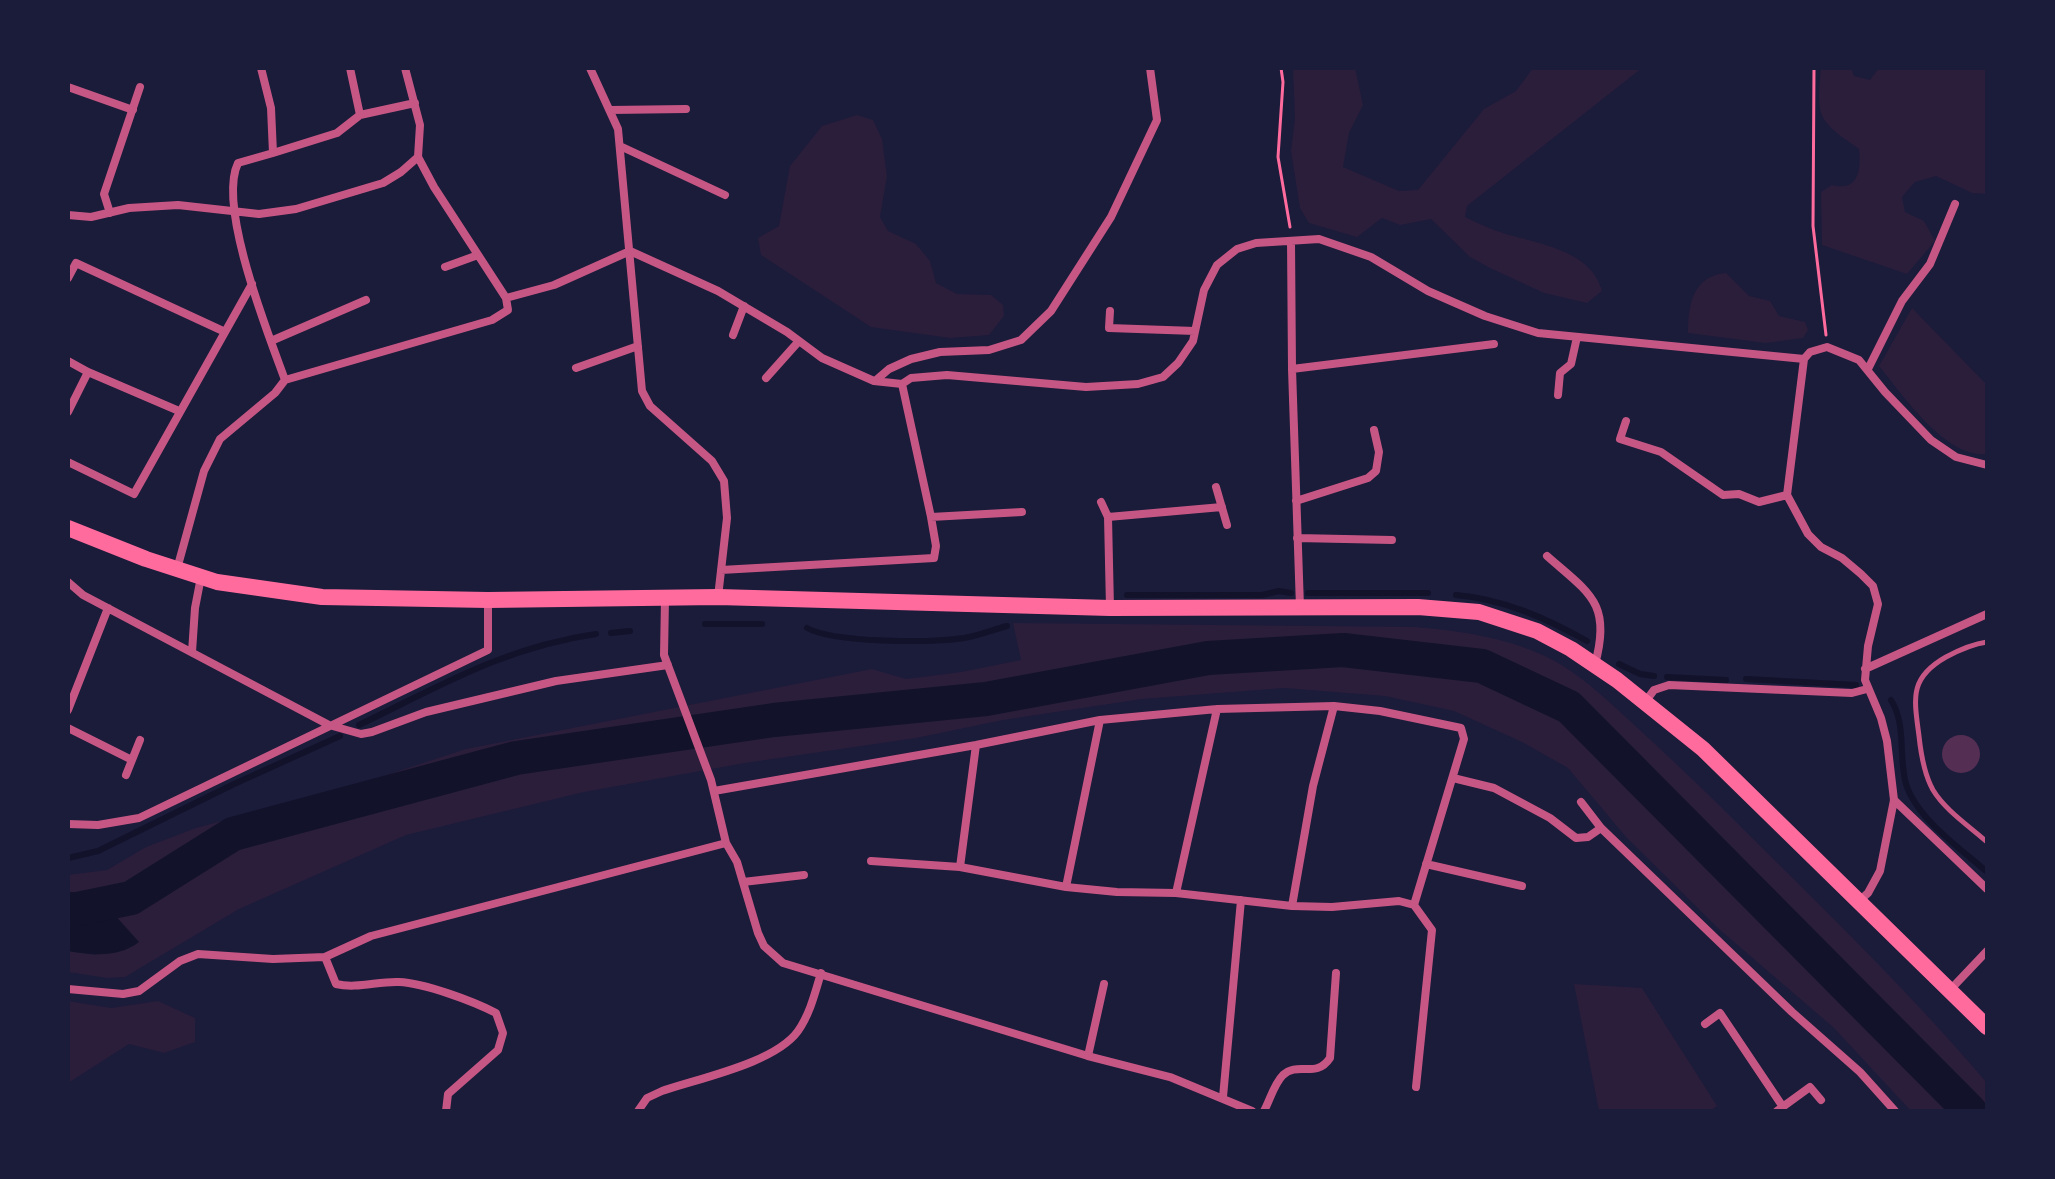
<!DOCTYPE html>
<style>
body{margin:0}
#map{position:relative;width:2055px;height:1179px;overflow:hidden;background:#1b1b3a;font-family:"Open Sans",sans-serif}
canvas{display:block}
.frame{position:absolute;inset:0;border:70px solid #1b1b3a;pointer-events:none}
</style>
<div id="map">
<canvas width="2055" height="1179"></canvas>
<div class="frame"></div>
</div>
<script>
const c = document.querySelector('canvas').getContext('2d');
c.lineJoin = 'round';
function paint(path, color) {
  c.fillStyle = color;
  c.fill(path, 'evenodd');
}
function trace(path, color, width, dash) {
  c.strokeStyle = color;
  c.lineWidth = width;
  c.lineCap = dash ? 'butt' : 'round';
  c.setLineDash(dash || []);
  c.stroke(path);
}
paint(new Path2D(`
 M1293,68H1355L1363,105L1349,133L1343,167L1399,191L1418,190L1484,109L1516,91L1533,68H1642L1467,206L1465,217C1478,223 1492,230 1506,234C1540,244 1592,251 1602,291L1587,303L1544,293L1490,268L1470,257L1431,219L1400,225L1382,218L1357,237L1309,223L1300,208L1291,151L1295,119Z
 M1821,68H1851L1854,76L1870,80L1879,68H1987V194L1972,193L1936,176L1915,182L1902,197L1905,212L1924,221L1935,241L1907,274L1822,245L1821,192L1832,185C1859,192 1861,169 1859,149C1818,120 1816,119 1821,68Z
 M857,115L873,120L882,139L887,176L880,217L888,231L916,244L930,261L936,283L957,294L991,295L1003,305L1004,316L989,335L950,338L871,327L761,255L758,238L779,226L790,166L822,126Z
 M1726,273L1749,296L1770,301L1779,316L1805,322L1808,330L1803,338L1766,343L1688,333C1688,304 1693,276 1726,273Z
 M1912,308L1987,385V454C1946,459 1902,394 1879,366Z
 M1013,623L1414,627C1461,631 1506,637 1549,658C1579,673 1605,698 1630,721C1660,748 1689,776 1718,804C1809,895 1903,984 1987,1083V1111H1911L1834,1028L1720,930L1626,837L1568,768L1522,742L1454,711L1385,696L1284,688L1142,699L1003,720L916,738L745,763L584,792L406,835L239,909L125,977L107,978L68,972V951L97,955L74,893L68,892V875L107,870L146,847L196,828L359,784L466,749L872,669L906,679L961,672L1021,660Z
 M1574,984L1642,988L1717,1106L1710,1111H1599Z
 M68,1001L111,1008L158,1001L195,1018V1042L164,1053L129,1044L68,1083Z`), '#2a1e3b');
paint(new Path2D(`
 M68,892L96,894L139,942C118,958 93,955 68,951Z`), '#12122b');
trace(new Path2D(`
 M1308,593H1428
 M1127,595H1262L1279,591L1291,593
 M1456,595C1503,599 1546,618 1587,641
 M705,624H762
 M807,628C834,643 931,643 964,638C978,636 992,630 1007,626
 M611,633L630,631
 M1619,664L1640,674L1654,676
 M1667,677L1726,680
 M1746,679L1856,685
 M1891,700C1906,724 1899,753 1905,780C1913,816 1960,848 1987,872
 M359,725C440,686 505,647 596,634
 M68,858L98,851L232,785L340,736`), '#12122b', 6);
trace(new Path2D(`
 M68,911L131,898L233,834L516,758L774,720L986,699L1208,658L1343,650L1482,666L1569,707L1970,1111`), '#12122b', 34);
paint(new Path2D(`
 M1942 754a19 19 0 1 1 38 0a19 19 0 1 1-38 0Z`), '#542f53');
trace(new Path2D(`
 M1281,68L1283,82L1278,157L1290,227
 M1814,68L1813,226L1826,335`), '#ff6b9d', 3);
trace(new Path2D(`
 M1987,642C1973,644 1959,650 1946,657C1909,678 1914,698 1919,736C1921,755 1924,774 1933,790C1945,810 1969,826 1987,842`), '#c65784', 5);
trace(new Path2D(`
 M261,68L271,108L273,153L238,163C217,206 268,333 285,380
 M350,68L360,115
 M405,68L420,125L418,157L434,187L506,298
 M590,68L618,129L642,391L650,406L712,461L724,481L727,518L718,597
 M68,87L133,110
 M610,110L686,109
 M620,146L725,195
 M273,153L337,133L360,115L415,103
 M110,213L104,194L140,87
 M68,215L91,217L129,208L178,205L259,214L296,209L383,183L401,172L418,157
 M1291,241L1292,369L1300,607
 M445,267L478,255
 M68,278L76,263L223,331
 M1110,311L1109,328L1195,331
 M733,335L744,306
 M271,341L366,300
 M68,361L88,372L179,411
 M576,368L638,346
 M1292,369L1494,344
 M1868,369L1902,301L1930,264L1955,204
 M766,378L799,341
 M875,381L889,369L911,359L940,352L989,350L1021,340L1051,311L1111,217L1157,120L1150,68
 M1558,395L1560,373L1571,364L1577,337
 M68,412L88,372
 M1626,421L1620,439L1661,452L1723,495L1739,494L1759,502L1787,495
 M68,462L134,494L252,284
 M1216,487L1227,525
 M1296,501L1368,478L1376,471L1379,452L1374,430
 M1101,502L1108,517L1110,608
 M931,517L1022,512
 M1108,517L1222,507
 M1297,538L1392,540
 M1547,556C1589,593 1612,603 1595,664
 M177,569L204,471L220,439L275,393L285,380L492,320L508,310L506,298L554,285L630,251L718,291L787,332L822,358L874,381L902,384L911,378L947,375L1086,387L1138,384L1163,377L1178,363L1193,341L1204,290L1217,265L1237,249L1256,243L1319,239L1371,257L1428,291L1485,316L1538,333L1804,359
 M721,570L934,558L936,546L931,517L902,384
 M68,582L83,595L329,725L361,734L372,732L426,712L556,681L668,665
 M665,599L664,655L711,780L726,843L737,862L758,933L764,946L783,963L1088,1056L1170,1077L1252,1111
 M192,652L195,608L201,577
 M1865,669L1987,614
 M1645,702L1654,690L1669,685L1852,693L1867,689
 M68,710L108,608
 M68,728L132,760
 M126,775L140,740
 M1453,778L1494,788L1550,818L1576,838L1588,837L1601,828
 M714,791L976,745L1100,720L1217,709L1334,706L1380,711L1461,728L1464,739L1414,905
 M1894,800L1987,889
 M1581,802L1601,828L1792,1012L1860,1072L1895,1111
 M68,824L98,825L139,818L488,650V600
 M871,861L960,867L1066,887L1117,892L1176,893L1292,906L1332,907L1399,901L1414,905L1432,930L1416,1087
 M1426,864L1522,886
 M960,867L976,745
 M743,882L804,875
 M1066,887L1100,720
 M1176,893L1217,709
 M1858,902L1868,893L1880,871L1894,800L1887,741L1881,718L1865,680L1868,646L1878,604L1873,586L1861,574L1842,558L1821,547L1808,534L1787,495L1804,359L1810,352L1827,347L1859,360L1885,392L1931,440L1956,457L1987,465
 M1292,906L1313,786L1334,706
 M325,957L336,984C357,989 378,981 399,982C424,983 473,1001 496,1013L503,1033L498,1050L448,1094L446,1111
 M68,989L123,994L139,991L180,961L198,954L273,959L325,957L371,936L726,843
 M1950,990L1987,951
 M1705,1024L1720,1013L1783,1107
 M1088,1056L1104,984
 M1223,1097L1241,900
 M638,1111L647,1098L662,1091C700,1078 775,1063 798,1031C810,1014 815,993 821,973
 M1264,1111C1270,1100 1274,1084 1283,1075C1298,1061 1316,1079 1330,1058L1336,973
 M1777,1111L1810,1087L1821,1100`), '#c65784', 8);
trace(new Path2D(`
 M68,528L146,559L217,582L322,597L488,600L718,597L1110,608L1418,607L1479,612L1537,631L1571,649L1617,680L1703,749L1987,1027`), '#ff6b9d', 16);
</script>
